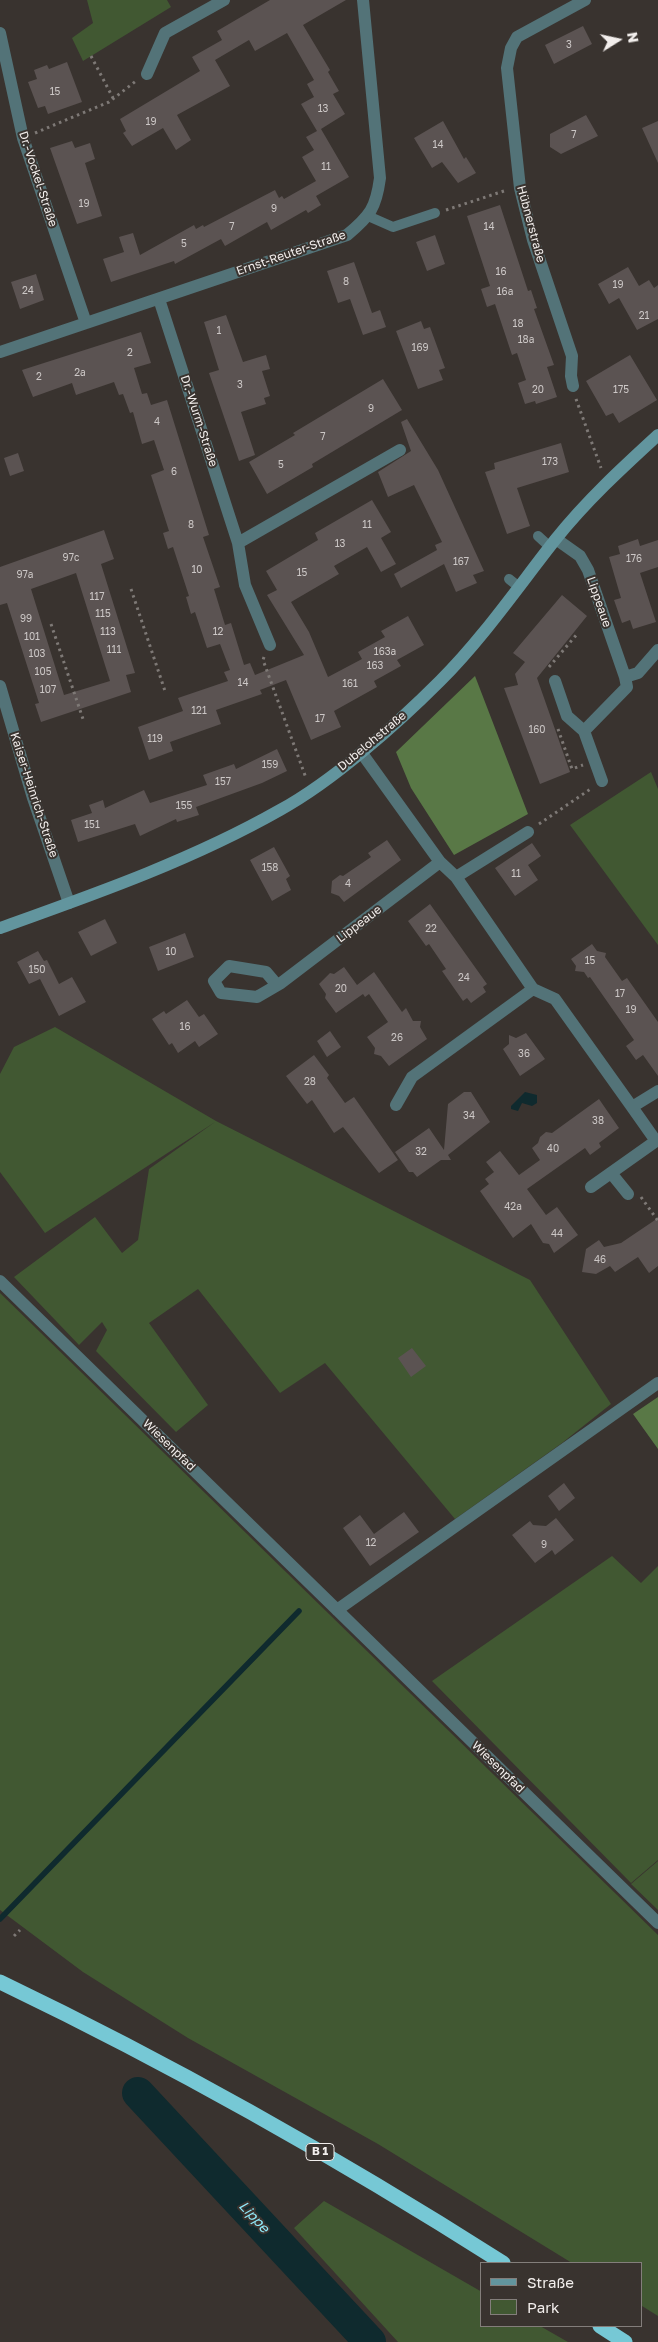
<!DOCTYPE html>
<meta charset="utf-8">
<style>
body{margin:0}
#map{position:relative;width:658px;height:2342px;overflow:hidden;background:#39332f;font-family:"Golos Text",sans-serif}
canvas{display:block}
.legend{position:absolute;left:480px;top:2262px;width:162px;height:65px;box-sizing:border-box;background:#39332f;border:1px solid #837e7b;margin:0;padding:6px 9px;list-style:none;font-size:15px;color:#f2eeec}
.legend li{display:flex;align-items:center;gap:10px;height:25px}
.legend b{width:25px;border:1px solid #837e7b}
.north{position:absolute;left:593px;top:15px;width:50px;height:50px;-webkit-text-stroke:4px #39332f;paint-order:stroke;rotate:80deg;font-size:14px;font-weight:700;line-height:20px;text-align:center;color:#f2eeec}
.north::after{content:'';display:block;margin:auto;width:18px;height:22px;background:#f2eeec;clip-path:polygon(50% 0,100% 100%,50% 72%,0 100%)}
</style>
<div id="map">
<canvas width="658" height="2342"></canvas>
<ul class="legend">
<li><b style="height:6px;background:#62959e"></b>Straße</li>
<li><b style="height:14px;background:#415832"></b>Park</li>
</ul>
<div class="north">N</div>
</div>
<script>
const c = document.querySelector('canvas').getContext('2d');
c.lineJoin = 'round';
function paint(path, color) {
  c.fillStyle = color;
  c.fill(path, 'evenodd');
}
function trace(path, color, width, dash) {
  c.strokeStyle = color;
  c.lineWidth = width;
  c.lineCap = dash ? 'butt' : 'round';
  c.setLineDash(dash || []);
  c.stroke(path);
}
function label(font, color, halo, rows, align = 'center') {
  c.font = font + ' "Golos Text",sans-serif';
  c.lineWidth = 4;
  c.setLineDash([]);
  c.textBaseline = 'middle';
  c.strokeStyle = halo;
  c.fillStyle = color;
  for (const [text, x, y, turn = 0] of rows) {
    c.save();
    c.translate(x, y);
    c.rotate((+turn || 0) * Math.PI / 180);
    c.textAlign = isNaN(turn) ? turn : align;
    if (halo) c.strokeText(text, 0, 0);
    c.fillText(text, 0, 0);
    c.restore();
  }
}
paint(new Path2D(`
 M87,0H167L171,7L83,61L72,38L93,23Z
 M651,772L658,789V945L570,825Z
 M55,1027L216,1121L530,1280L611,1404L562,1443L455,1519L325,1363L280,1393L198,1289L149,1323L208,1405L176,1432L96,1351L107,1330L102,1322L79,1345L14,1277L95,1217L122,1253L138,1240L149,1169L215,1122L45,1233L0,1172V1074L14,1047Z
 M0,1293L658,1935V2316L642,2306V2263H572L378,2144L188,2038L83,1972L0,1910Z
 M612,1556L641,1583L658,1566V1860L631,1883L432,1681Z
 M658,1861V1910L631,1884Z
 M324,2201L482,2292V2326H540L568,2342H398L294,2228Z`), '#415832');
paint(new Path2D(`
 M475,676L528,814L454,855L411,788L396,752Z
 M658,1397V1449L633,1414Z`), '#597846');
paint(new Path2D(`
 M525,1092L537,1095V1103L532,1106L522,1103L518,1111L511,1109V1106Z`), '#0f2a2e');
trace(new Path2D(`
 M0,1919L299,1611`), '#0f2a2e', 5.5);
trace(new Path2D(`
 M138,2093L370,2342`), '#0f2a2e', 32);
paint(new Path2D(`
 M270,0H346L303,25L330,70L328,72L339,91L333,94L345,114L321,129L349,177L316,196L321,205L308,213L306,210L271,230L267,222L225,246L221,239L175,264L174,261L111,282L103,259L124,252L119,237L133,233L140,255L194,225L196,229L203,225L204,227L275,190L279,198L282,196L284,199L316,181L302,157L314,150L306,137L317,131L301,104L314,97L307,84L314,80L287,33L255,51L249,40L215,60L230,86L177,115L191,140L176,150L163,128L132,146L123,133L126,131L120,119L200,71L192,57L222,40L217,31Z
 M583,26L592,44L554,64L545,45Z
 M67,62L82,102L48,114L45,106L38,108L28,82L37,79L34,70L47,65L49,69Z
 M586,115L598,136L561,154L550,147V134Z
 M443,121L464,159L466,157L476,173L458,183L442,162L432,168L414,138Z
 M658,121V163L642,128Z
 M72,141L75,148L90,143L95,159L85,163L102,216L77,224L50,148Z
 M500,205L528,291L531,290L537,308L534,309L554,365L547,367L557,397L536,404L535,401L525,404L518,383L526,380L517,353L512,355L495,304L487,307L481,289L490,286L467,216Z
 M435,235L445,264L427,271L416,242Z
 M354,262L372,313L380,310L386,327L363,335L350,299L338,303L327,271Z
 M628,267L639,286L649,280L654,288L658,285V319L637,330L619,298L609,304L598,284Z
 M36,274L44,300L20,309L11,282Z
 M226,315L243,362L266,355L270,369L262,371L270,396L264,398L266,404L241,412L255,455L239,461L209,373L219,370L204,322Z
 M421,321L424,329L430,327L445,368L439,370L443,380L418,389L396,331Z
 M141,332L151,363L134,368L142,394L147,393L151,405L167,400L209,535L203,537L220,587L214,589L225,625L231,623L244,665L250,663L255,675L304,655L267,595L277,590L266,571L318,540L315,533L372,500L391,532L381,538L396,564L381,572L367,547L334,566L339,574L291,602L309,632L328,677L362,659L358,652L385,637L381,631L408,616L424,645L397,660L401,666L374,681L377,687L334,711L341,727L311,740L286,680L260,690L262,694L216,710L221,724L170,742L173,751L149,760L138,727L183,711L178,698L228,681L224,672L230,670L220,644L207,648L195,612L191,614L186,597L189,596L173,547L168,549L163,533L169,531L151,475L164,470L154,440L142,444L133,412L130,413L123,394L119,395L114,382L76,395L72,383L33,397L22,370Z
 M630,355L657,400L619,423L613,413L606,416L586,381Z
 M383,379L402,410L312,464L313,467L267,494L249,462L295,435L293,433Z
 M407,419L438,470L484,571L473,575L477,583L456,592L444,564L401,588L394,574L437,550L435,545L442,542L414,485L388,497L378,472L411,451L401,422Z
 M561,443L569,472L517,488L530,526L507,534L485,472L495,469L494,463Z
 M18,453L24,471L10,476L4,458Z
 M104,530L114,559L101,564L135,673L126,675L131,692L41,722L35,704L39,703L7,603L0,605V567ZM76,573L110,681L64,695L31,589Z
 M638,539L640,546L658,540V567L640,573L656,622L633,629L630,620L622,623L614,600L621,598L609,557L620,554L618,546Z
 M562,595L587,616L537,678L570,772L540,784L504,688L518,685L515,674L525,662L513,653Z
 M277,749L287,771L262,783L196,807L199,815L177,822L176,819L140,836L135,824L78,842L71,820L92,813L89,805L103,800L105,808L144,790L150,803L207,785L203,775L234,764L236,769Z
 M387,840L401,860L344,902L339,896L331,893L332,881L340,875L343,876L371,857L368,853Z
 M532,843L541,856L528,865L538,880L515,896L495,868Z
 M274,847L290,876L286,879L291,890L272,901L250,860Z
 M430,904L487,984L483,987L486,992L471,1003L467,998L463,1001L442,971L446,969L429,944L426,946L408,921Z
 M105,919L117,943L91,956L78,932Z
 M185,933L194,957L158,971L149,947Z
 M592,944L597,951L606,953L605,957L622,981L627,978L658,1022V1076L643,1055L636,1060L626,1046L634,1040L590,977L588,978L584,972L575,971L576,966L571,959Z
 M38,951L44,961L47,960L59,984L72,977L86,1002L59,1016L40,979L29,984L17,962Z
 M344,967L357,985L374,972L402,1012L406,1008L413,1021H421L420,1027L427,1039L389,1066L381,1056L374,1054L375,1048L367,1037L388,1022L369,994L365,997L363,994L336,1013L325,998L326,994L319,984L330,973L334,974Z
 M187,1000L199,1017L204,1014L218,1034L199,1047L195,1041L178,1053L172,1043L169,1045L152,1019L164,1011L166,1014Z
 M330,1031L341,1047L327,1057L317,1041Z
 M526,1033L545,1059L520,1076L503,1049L509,1044V1035L516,1038Z
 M314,1055L329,1075L327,1078L345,1103L354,1097L398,1160L379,1173L343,1127L334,1133L312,1100L307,1104L286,1076Z
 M464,1092H471L490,1122L448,1155L451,1160H441L417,1177L413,1172H409L395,1152L429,1128L444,1150L448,1104Z
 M599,1099L619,1128L599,1143L601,1147L590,1155L585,1148L527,1189L546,1215L557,1207L578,1235L554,1253L549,1244L543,1243L531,1224L513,1238L480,1191L489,1184L485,1179L494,1172L486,1162L500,1151L519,1175L540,1160L532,1148L538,1143L540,1137L546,1132L552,1133Z
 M658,1218V1266L649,1273L638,1257L615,1272L610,1266L596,1274L582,1272L586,1249L599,1240L604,1247L621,1243Z
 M412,1348L426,1366L411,1377L398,1358Z
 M564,1483L575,1498L559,1511L548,1496Z
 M404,1512L419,1532L370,1566L343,1528L360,1515L374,1534Z
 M556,1518L574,1540L555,1555L552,1550L535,1563L512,1535L530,1521L533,1525L546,1526Z`), '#5b5352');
trace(new Path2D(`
 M91,56L113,98
 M35,133L109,102L136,81
 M446,210L507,190
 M576,399L601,468
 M131,589L165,691
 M51,624L84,722
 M264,657L263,660L306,778
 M549,667L578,633
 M558,729L572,769L583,765
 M539,824L592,788
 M641,1197L658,1221
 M14,1936L20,1930`), '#7e7976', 3, [2.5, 4]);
trace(new Path2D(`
 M368,216L393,227L435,213
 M538,536L550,547
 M509,579L519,587`), '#537378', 10);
trace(new Path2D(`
 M0,33L23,138L86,323
 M147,74L165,33L224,0
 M159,299L238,543L245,585L270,645
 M0,352L347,235C370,216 376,208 380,178L363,0
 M573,386L571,376L572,356L533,240L520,188L507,68L511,48L517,37L585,0
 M556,539L580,556L588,570L625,677L627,687L584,731
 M238,543L400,450
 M625,677L638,673L658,650
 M555,681L567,716L584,731L602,781
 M0,686L33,798L69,903
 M361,752L440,862L456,877L533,989L555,999L632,1107
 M456,877L528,832
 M277,985L266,972L229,966L214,981L221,993L257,997L281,983L440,862
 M396,1105L412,1077L533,989
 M611,1173L628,1194
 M591,1187L656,1141L632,1107L658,1091
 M0,1281L658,1923
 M337,1610L658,1383`), '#537378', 12);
trace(new Path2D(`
 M0,928C95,894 192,860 280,810C333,781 397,724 440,681C483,638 518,587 555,540C586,501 622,468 658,435`), '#62959e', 12);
trace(new Path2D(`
 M0,1982C173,2065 341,2160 503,2263
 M600,2326L625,2342`), '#76c8d5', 15);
label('10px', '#ccc7c6', null, [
 ["3",569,45],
 ["15",55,92],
 ["13",323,109],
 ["19",151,122],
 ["7",574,135],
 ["14",438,145],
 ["11",326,167],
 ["19",84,204],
 ["9",274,209],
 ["7",232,227],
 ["14",489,227],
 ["5",184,244],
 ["16",501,272],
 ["8",346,282],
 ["19",618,285],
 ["24",28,291],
 ["16a",505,292],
 ["21",644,316],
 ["18",518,324],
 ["1",219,331],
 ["18a",526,340],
 ["169",420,348],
 ["2",130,353],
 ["2a",80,373],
 ["2",39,377],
 ["3",240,385],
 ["20",538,390],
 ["175",621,390],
 ["9",371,409],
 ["4",157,422],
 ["7",323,437],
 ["173",550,462],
 ["5",281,465],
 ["6",174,472],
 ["8",191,525],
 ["11",367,525],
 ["13",340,544],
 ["97c",71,558],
 ["176",634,559],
 ["167",461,562],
 ["10",197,570],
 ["15",302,573],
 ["97a",25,575],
 ["117",97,597],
 ["115",103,614],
 ["99",26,619],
 ["113",108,632],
 ["12",218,632],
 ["101",32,637],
 ["111",114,650],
 ["163a",385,652],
 ["103",37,654],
 ["163",375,666],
 ["105",43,672],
 ["14",243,683],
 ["161",350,684],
 ["107",48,690],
 ["121",199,711],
 ["17",320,719],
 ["160",537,730],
 ["119",155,739],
 ["159",270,765],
 ["157",223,782],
 ["155",184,806],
 ["151",92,825],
 ["158",270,868],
 ["11",516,874],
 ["4",348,884],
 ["22",431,929],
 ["10",171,952],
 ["15",590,961],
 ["150",37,970],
 ["24",464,978],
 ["20",341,989],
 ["17",620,994],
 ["19",631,1010],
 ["16",185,1027],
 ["26",397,1038],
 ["36",524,1054],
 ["28",310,1082],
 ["34",469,1116],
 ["38",598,1121],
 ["40",553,1149],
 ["32",421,1152],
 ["42a",513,1207],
 ["44",557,1234],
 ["46",600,1260],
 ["12",371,1543],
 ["9",544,1545]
]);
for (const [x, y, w] of [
 [320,2152,28]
]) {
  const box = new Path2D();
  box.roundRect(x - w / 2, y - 8.5, w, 17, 4);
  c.fillStyle = '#39332f';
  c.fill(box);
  trace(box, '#f2eeec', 1);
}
label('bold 11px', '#f2eeec', null, [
 ["B 1",320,2152]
]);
label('12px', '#f2eeec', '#39332f', [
 ["Dr.-Vockel-Straße",38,179,72],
 ["Hübnerstraße",531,224,75],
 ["Ernst-Reuter-Straße",291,253,-19],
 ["Dr.-Wurm-Straße",199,421,72],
 ["Lippeaue",599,602,71],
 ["Dubelohstraße",372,741,-40],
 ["Kaiser-Heinrich-Straße",34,795,72],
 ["Lippeaue",359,924,-37],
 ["Wiesenpfad",169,1445,44],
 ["Wiesenpfad",498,1767,44]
]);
label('italic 14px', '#91ecfc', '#39332f', [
 ["Lippe",254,2217,47]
]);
</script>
